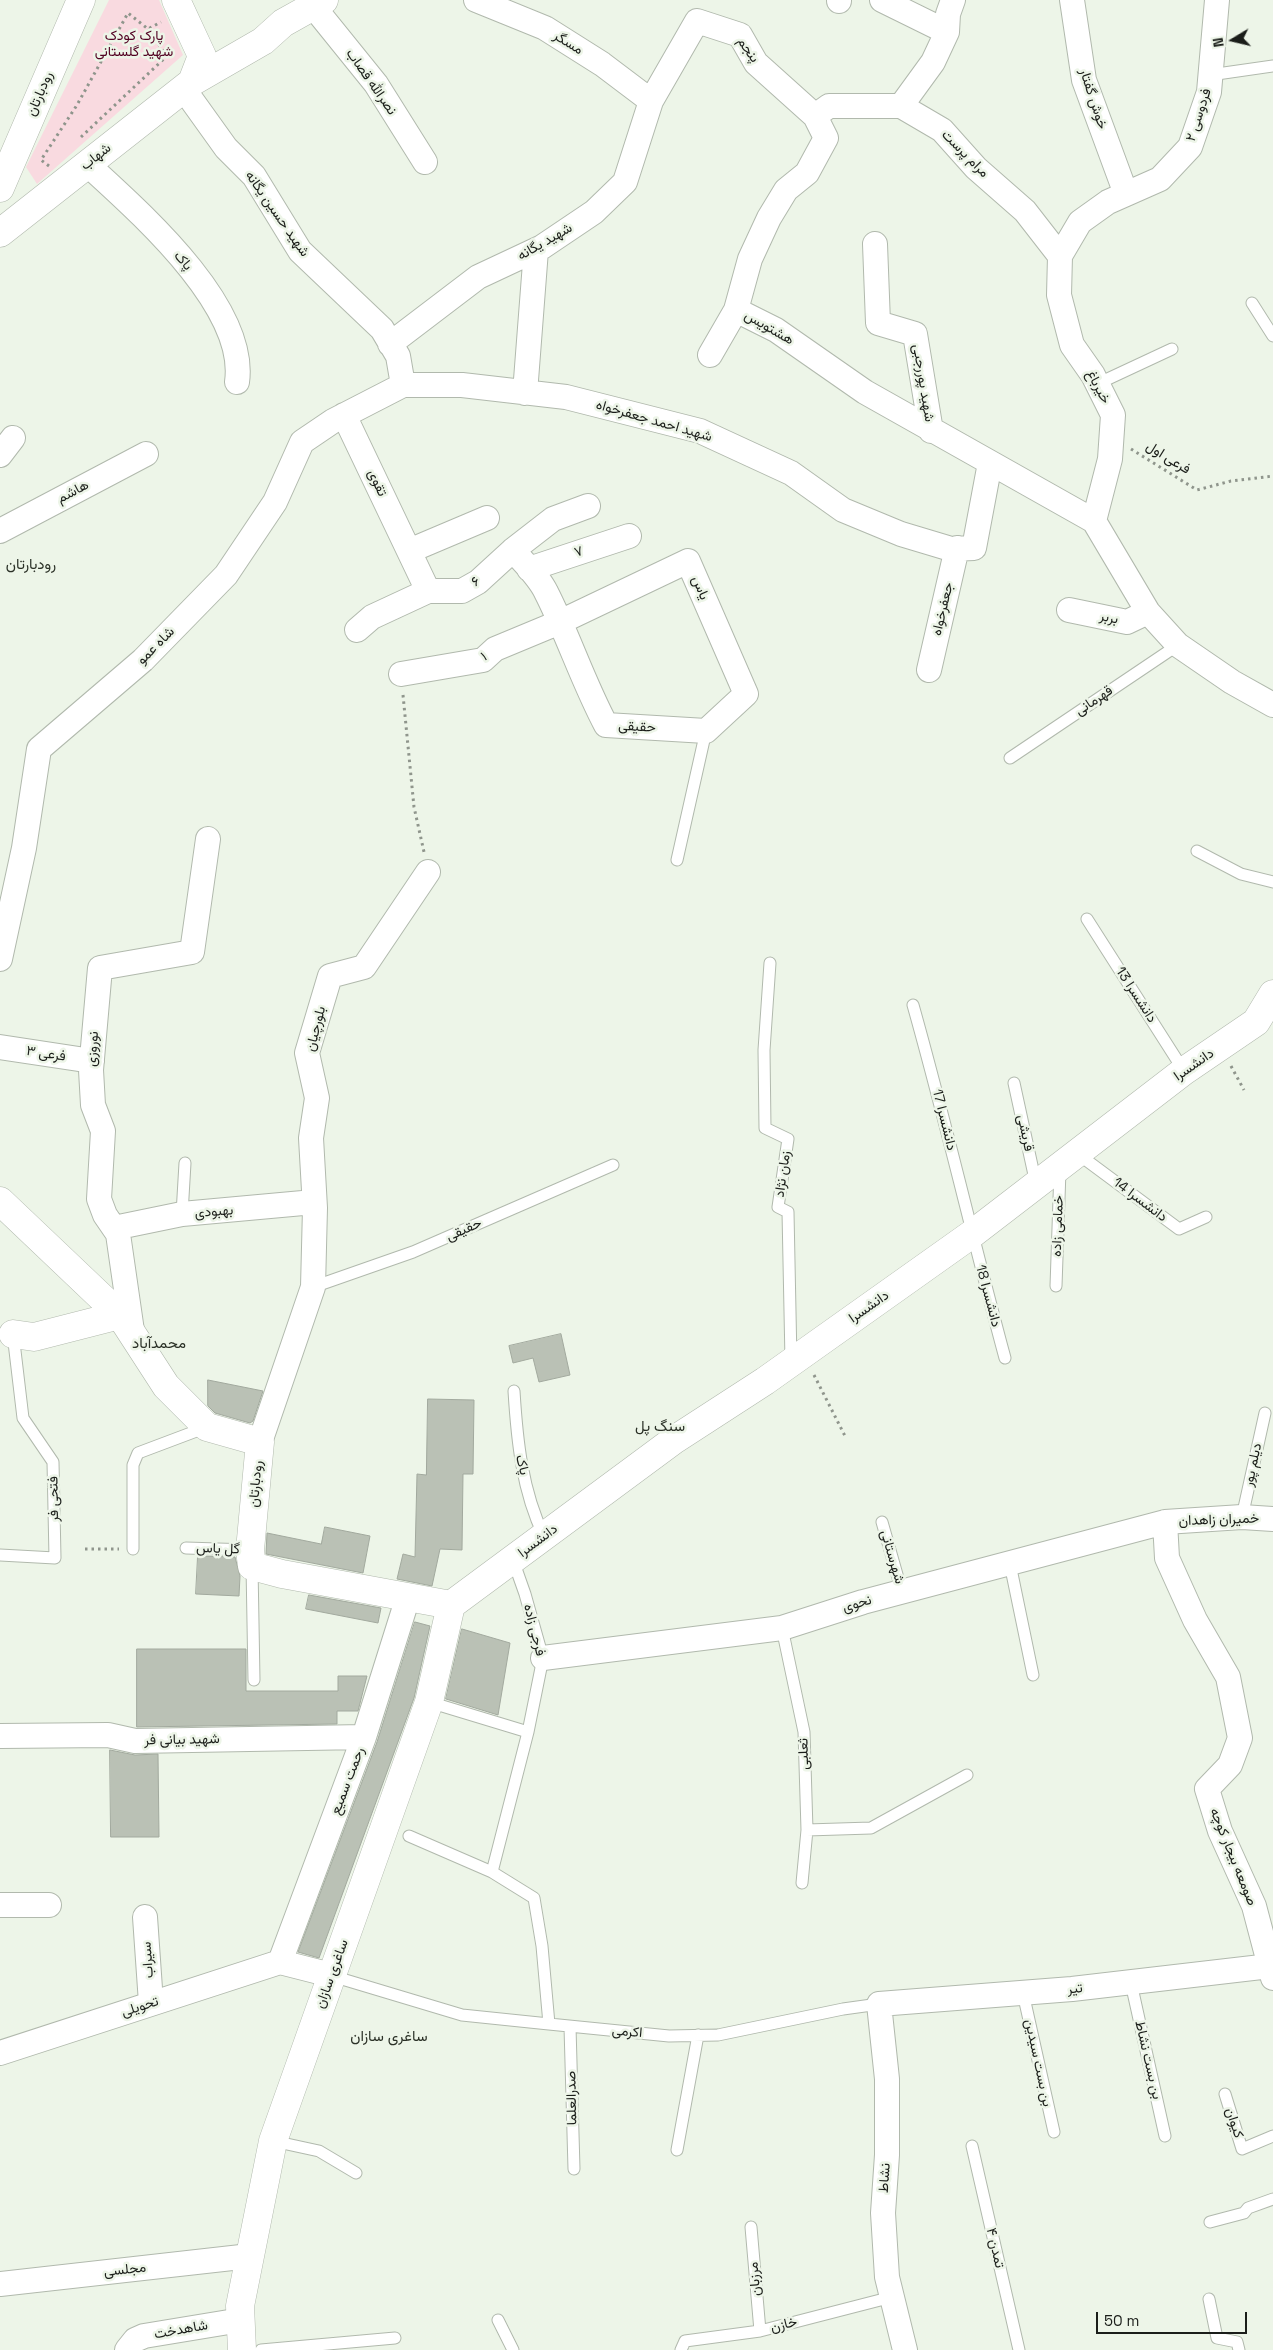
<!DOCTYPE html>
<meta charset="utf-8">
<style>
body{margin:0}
#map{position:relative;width:1273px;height:2350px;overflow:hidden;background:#edf5e8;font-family:"Space Grotesk",sans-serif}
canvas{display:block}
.north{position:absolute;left:1208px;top:15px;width:50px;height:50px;-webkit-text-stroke:4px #edf5e8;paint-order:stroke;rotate:261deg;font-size:14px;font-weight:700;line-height:20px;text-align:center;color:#1b1e1a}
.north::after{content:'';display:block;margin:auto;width:18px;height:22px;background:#1b1e1a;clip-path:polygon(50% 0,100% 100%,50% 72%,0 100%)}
.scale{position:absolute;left:1096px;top:2312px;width:151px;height:22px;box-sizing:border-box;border:2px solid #1b1e1a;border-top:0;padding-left:6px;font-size:15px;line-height:18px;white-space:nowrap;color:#1b1e1a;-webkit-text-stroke:4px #edf5e8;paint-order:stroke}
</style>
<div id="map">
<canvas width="1273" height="2350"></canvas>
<div class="north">N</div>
<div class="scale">50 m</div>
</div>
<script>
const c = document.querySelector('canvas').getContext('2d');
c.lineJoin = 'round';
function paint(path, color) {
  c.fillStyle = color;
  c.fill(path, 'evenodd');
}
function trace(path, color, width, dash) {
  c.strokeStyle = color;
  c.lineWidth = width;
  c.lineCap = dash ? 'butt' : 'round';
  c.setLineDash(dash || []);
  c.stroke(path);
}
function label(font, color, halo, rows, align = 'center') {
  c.font = font + ' "Space Grotesk",Vazirmatn,sans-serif';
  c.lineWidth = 5;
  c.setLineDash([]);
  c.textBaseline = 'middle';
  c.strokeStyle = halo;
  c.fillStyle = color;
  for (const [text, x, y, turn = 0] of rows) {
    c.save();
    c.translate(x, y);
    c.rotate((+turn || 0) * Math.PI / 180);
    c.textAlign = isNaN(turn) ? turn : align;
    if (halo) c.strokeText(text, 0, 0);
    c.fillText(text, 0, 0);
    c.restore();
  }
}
paint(new Path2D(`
 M109,0H159L183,55L37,184L26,167Z`), '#f9dae0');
const building = new Path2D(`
 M561,1334L570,1375L539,1382L533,1358L513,1363L509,1346Z
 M208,1380L263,1391L253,1421L250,1423L215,1413L208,1406Z
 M428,1399L474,1400L473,1474H463L462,1550L440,1549L432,1586L397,1579L403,1554L415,1557L417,1474L426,1475Z
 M325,1527L370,1536L363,1573L266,1554L267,1533L321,1544Z
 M198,1556L235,1557L240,1576L239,1596L196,1594Z
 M309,1595L381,1608L378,1623L306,1609Z
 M415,1622L430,1626L414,1698L319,1958L298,1952L377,1742Z
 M462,1629L510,1643L498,1715L446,1699Z
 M137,1649H246V1691H338V1676H367L358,1711H337V1724L137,1727Z
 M110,1750L135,1755L158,1754L159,1837H111Z`);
paint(building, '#bac1b5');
trace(building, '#a2a99e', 1);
const service = new Path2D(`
 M1210,75L1273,66
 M1252,303L1273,336
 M1097,384L1172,349
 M1010,758L1178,645
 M1197,851L1241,874L1273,882
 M677,860L706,731
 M1087,919L1184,1071
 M770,963L764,1050L765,1128L788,1139L778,1207L788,1212L791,1361
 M913,1005C946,1122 973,1240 1005,1358
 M1014,1083L1036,1184
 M1078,1154L1179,1229L1206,1217
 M182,1214L185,1163
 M1056,1286L1060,1170
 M313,1287L413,1252L613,1165
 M514,1391C517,1440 522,1491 544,1536
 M1242,1517L1265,1413
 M882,1522L902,1592
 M186,1548L250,1550
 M133,1549V1465L138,1453L207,1427
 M0,1555L55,1558L53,1462L23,1418L13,1334
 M1010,1564L1033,1675
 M252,1566L254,1680
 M782,1628L804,1732L807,1830L802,1883
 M429,1702L528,1732
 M807,1830L871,1828L967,1775
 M409,1836L492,1872L534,1898L542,1946L549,2024L669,2036L718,2035L843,2009L879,2004
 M492,1872L528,1732L543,1658L525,1594L513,1560
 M332,1976L462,2015L549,2024
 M1131,1983L1165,2136
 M1023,1993L1054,2132
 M570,2027L574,2169
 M1225,2094L1242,2149L1273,2136
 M273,2141L319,2151L356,2173
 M972,2146L1019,2350
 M677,2150L698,2035
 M1210,2222L1244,2213L1248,2208L1273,2199
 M751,2227L760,2331
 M1209,2299L1217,2338L1237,2342L1239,2350
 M498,2320L513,2350
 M261,2350L395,2338
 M681,2350L685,2341L760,2331L892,2297`);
const minor = new Path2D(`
 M476,0L545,28L602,64L651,101
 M882,0L947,32
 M1072,0L1084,80L1126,194
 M839,1V0
 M313,6L376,84L425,162
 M183,88L226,148L254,176L300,251L382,329L398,356L403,385
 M901,106L933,62L947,32L948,14L953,0
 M815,116L829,106H901L942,130L976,168L1025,211L1060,256
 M87,164C138,211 248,306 237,382
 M875,244L878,323L915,334L931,431
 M736,310L776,330L865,392L1094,521L1148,612L1178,645L1232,682L1273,705
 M390,344L478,277L542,247L594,212L625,182L651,101L697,21L740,35L756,63L815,116L826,138L807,173L786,190L769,218L750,259L736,310L710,355
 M525,393L536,250
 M344,415L428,591L372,617L357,630
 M0,455L13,438
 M1094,521L1110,459L1113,415L1093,375L1072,345L1059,295L1060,256L1080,222L1108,202L1160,179L1190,147L1209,92L1217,0
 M0,531L146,454
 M409,551L487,518
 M529,569L629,536
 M428,591H462L478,582L513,550L553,519L588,506
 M1069,610L1127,622L1148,612
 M929,670L957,548
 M401,674L483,660L495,649L560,622L688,561L746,694L706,731L606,725C583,682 568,635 546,592C539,577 524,563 513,550
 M0,959L24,848L39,749L143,660L226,575L275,502L302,442L333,421L403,385H462L566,397L700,431L791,473L843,510L901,534L951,549L974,548L990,463
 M0,1047L92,1061
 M114,1228L182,1214L314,1202
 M132,1331L118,1234L105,1215L99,1199L103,1131L93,1105L91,1070L100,968L192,952L208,839
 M260,1442L313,1287L315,1208L311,1138L317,1098L307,1053L330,976L364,967L428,872
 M1165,1522L1167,1558L1195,1620L1228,1677L1240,1738L1230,1765L1207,1789L1220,1831L1254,1906L1273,1978
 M543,1658L782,1628L863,1602L1165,1522L1242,1517L1273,1519
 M0,1736L108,1735L135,1741L364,1737
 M0,1905H49
 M145,1917L151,2003
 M280,1962L364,1737L408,1597
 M280,1962L331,1975
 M0,2053L280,1962
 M0,2284L250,2256
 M127,2350L135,2340L144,2336L241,2320
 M905,2350L887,2277L883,2213L887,2155V2079L879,2004L1072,1989L1270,1966`);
const tertiary = new Path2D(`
 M176,0L202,56
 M192,82L263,41L283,23L324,0
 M0,188L81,0
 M0,233L192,82L202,56
 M0,1201L120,1315L166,1386L207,1427L260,1442L250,1550L252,1566L282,1574L451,1605
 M13,1334L34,1337L120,1315
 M451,1605L674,1440L765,1381L972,1234L1184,1071L1256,1022L1273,994
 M242,2350L240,2306L273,2141L429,1702L451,1605`);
trace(service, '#b1b9ad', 13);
trace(minor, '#b1b9ad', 26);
trace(tertiary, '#b1b9ad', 29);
trace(new Path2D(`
 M81,137L167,56L148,29
 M49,166L41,160L77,105L128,13L148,29L161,22
 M1131,449L1197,490L1231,481L1273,476
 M403,695L414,807L424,852
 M1231,1066L1244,1090
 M814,1375L845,1436
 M85,1549H119`), '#8f958c', 3, [2.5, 4]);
trace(service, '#fff', 11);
trace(minor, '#fff', 24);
trace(tertiary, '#fff', 28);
label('14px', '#520122', '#edf5e8', [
 ["پارک کودک",134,36],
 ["شهید گلستانی",134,52]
]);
label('14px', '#1b1e1a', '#edf5e8', [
 ["مسگر",568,43,32],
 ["پنجم",748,50,55],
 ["نصرالله قصاب",371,82,55],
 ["رودبارتان",40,94,-67],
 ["خوش گفتار",1093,99,72],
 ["فردوسی ۲",1199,115,-72],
 ["مرام پرست",965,154,45],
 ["شهاب",96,157,-38],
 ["شهید حسین یگانه",277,214,55],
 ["شهید یگانه",545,242,-30],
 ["پاک",183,261,50],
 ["هشتویس",769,328,30],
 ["شهید پوررجبی",923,383,81],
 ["خیرباغ",1098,387,62],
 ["شهید احمد جعفرخواه",654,421,16],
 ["فرعی اول",1168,458,32],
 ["تقوی",377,483,65],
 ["هاشم",73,492,-28],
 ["۷",579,552,-19],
 ["۶",476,582,-34],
 ["یاس",700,588,67],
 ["جعفرخواه",943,609,-77],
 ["بربر",1109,618,12],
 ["شاه عمو",156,646,-45],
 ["۱",484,657,-30],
 ["قهرمانی",1094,701,-34],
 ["حقیقی",637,727,3],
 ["دانشسرا 13",1136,995,57],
 ["بلورچیان",316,1029,-76],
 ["نوروزی",93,1049,-86],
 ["فرعی ۳",46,1054,9],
 ["دانشسرا",1194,1065,-35],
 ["دانشسرا 17",944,1120,76],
 ["قریشی",1025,1133,78],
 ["زمان نژاد",783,1174,-82],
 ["دانشسرا 14",1140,1200,37],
 ["بهبودی",214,1212,-5],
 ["خمامی زاده",1058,1226,-88],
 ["حقیقی",464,1230,-24],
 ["دانشسرا 18",988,1296,75],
 ["دانشسرا",869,1307,-35],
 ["پاک",522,1465,76],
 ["دیلم پور",1253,1465,-78],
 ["رودبارتان",256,1484,-85],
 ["فتحی فر",54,1499,-91],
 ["خمیران زاهدان",1219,1520,-2],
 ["دانشسرا",538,1541,-37],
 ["گل یاس",218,1549,2],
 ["شهرستانی",892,1557,74],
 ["نحوی",857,1604,-17],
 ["فرجی زاده",534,1630,76],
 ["شهید بیانی فر",182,1740,-1],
 ["ثعلبی",804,1754,-92],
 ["رحمت سمیع",348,1781,-69],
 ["صومعه بیجار کوچه",1233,1857,68],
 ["سیراب",148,1960,-94],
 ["ساغری سازان",332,1974,-70],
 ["تیر",1075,1989,-6],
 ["تحویلی",140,2007,-18],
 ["اکرمی",627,2032,5],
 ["بن بست نشاط",1148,2060,77],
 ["بن بست سیدین",1038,2063,78],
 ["صدرالعلما",572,2098,-91],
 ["کیوان",1234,2123,72],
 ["نشاط",885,2178,-86],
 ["تمدن ۴",995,2248,77],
 ["مجلسی",125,2270,-6],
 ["مرزبان",755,2279,-95],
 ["خازن",784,2325,-14],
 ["شاهدخت",181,2330,-10]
]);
label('15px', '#2b3127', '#edf5e8', [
 ["رودبارتان",31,565],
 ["محمدآباد",159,1344],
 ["سنگ پل",660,1427],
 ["ساغری سازان",389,2037]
]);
</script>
